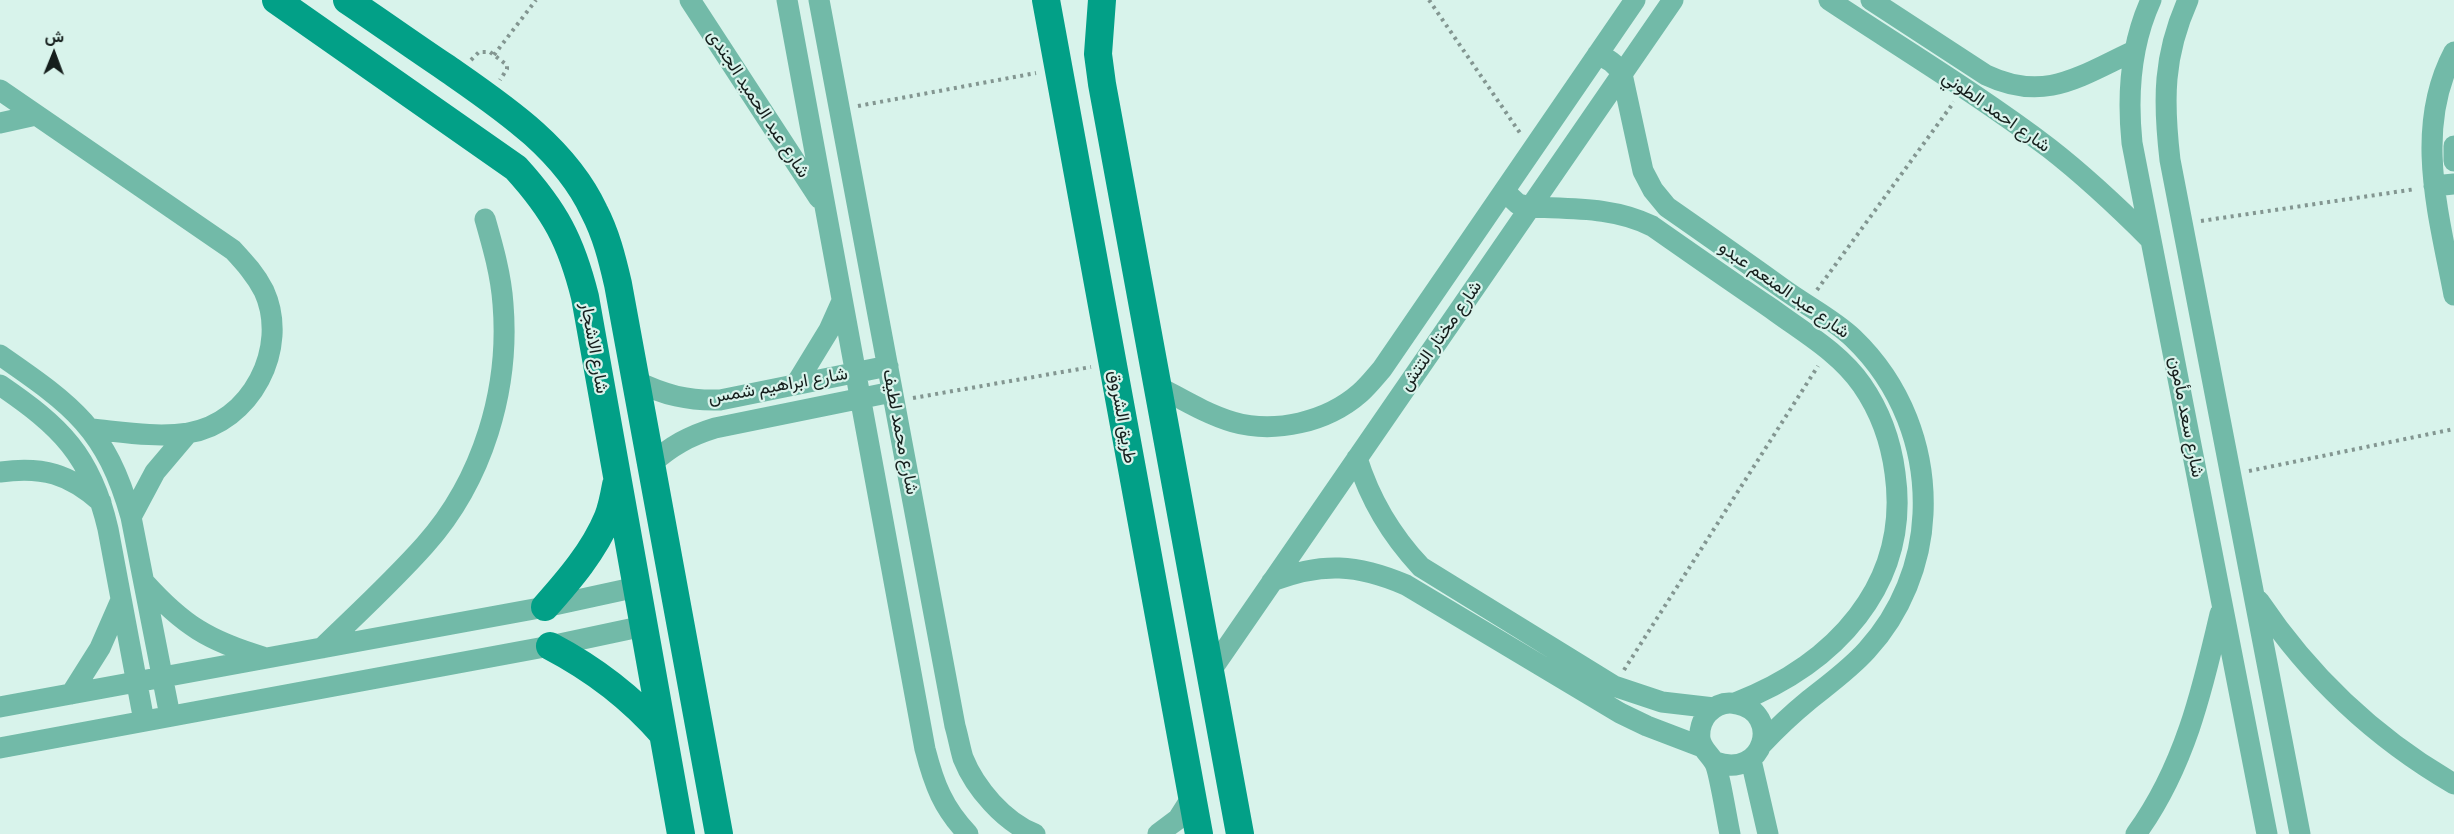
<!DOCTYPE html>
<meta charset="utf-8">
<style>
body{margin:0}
#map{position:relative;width:2454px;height:834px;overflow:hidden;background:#d8f3eb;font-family:Merriweather,Vazirmatn,serif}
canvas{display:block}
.north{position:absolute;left:24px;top:24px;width:60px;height:60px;-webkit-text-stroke:4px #d8f3eb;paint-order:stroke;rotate:1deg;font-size:16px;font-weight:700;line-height:24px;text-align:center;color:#151e1c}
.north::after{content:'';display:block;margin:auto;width:21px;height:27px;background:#151e1c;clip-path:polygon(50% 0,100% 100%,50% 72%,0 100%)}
</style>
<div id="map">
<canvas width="2454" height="834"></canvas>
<div class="north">ش</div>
</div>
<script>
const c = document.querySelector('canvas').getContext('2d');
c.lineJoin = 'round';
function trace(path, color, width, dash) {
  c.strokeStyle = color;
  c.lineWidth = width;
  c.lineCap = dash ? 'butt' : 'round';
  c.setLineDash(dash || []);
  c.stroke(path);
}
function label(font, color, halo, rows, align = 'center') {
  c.font = font + ' Merriweather,Vazirmatn,serif';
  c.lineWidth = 4.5;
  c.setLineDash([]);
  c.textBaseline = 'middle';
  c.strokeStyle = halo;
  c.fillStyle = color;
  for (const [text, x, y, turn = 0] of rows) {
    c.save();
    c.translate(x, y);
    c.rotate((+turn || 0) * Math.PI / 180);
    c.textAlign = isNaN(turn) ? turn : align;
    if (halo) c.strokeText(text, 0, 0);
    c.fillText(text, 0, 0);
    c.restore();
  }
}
trace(new Path2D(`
 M1429,0L1520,133
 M494,55L536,0
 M471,60L479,52H490L507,65V69L500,80
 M858,106L1036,73
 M2201,221L2416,189
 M1817,290L1954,102
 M913,398L1091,367
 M2249,471L2454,429
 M1624,670L1818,366`), '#839691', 4, [3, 4.5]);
trace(new Path2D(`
 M690,0L819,198
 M787,0L925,749C934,784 943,808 968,834
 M819,0L955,726C958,736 960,748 963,758C975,788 1004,822 1035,834
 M1829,0C1903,49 1979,95 2049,148C2085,176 2119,208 2151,240
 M1871,0L1986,75C2045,103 2080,76 2134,51
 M2151,0C2130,46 2127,94 2132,143L2267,834
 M2188,0C2163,56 2163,100 2170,160L2300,834
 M2454,52C2413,129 2439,215 2454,295
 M1597,55C1609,59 1615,63 1622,74L1643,171L1653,190L1667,207C1706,234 1744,261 1782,288C1805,305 1833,319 1853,338C1901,384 1926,448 1923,514C1921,563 1901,613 1867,650C1850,669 1829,684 1809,700C1792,714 1777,728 1762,744
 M0,90L233,250C245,263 256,275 264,291C290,348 251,423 188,433C157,438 122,432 91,429
 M0,123L36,115
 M2454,146V161
 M2434,186L2454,184
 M1504,191L1518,204L1531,207C1573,209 1614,207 1652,226C1692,254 1732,282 1772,309C1803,332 1839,352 1862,385C1880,411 1891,442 1895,473C1911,586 1833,665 1735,703
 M0,355C72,405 106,428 131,517L170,716
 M636,381C664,395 688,401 720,400L888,366
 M796,384L829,330L842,301
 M0,385C60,426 91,455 108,529L144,721
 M1157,386C1182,399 1206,414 1233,422C1275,434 1327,422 1360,393C1368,386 1375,377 1382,369L1635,0
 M1357,458C1370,500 1390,534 1421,567L1614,686L1662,702L1714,708
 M651,464C671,446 689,436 715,428L892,392
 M0,472C43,466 69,474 101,502
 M131,517L155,472L188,433
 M1272,581C1322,562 1357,564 1406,585L1620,713L1647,726L1702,747
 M145,583C183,625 209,641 263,657
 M2259,601C2310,677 2375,738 2454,784
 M322,648C357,614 393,581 425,545C483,480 510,389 503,304C501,275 493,247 485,219
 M1210,672L1673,0
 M71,694L100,648L121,600
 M0,707L545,607L637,587
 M0,748L550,646L644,626
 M1751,760L1768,834
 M1715,762C1765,780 1782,713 1737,704C1726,701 1716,705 1708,713C1702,720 1699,730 1700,739C1702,750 1709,753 1714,762C1719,769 1727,821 1730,834
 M1158,834L1178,819L1192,797
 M2136,834C2184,768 2202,692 2220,614`), '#72baa8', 21);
trace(new Path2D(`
 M276,0L516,168C555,211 571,241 585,297L681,834
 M347,0C380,22 412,45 445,67C501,106 564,147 594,211C606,234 612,258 618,284L719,834
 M1046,0L1199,834
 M1102,0L1098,54L1102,84L1240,834
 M545,607C569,580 594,551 608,517C612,507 614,496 616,485
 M550,646C594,669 630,696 663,734`), '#02a087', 28);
label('18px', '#151e1c', '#d8f3eb', [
 ["شارع عبد الحميد الجندى",758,104,57],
 ["شارع احمد الطوني",1996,112,35],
 ["شارع عبد المنعم عبدو",1784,290,35],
 ["شارع مختار التتش",1441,336,-55],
 ["شارع الاشجار",594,348,80],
 ["شارع ابراهيم شمس",778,386,-10],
 ["طريق الشروق",1122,417,80],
 ["شارع سعد مأمون",2186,417,79],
 ["شارع محمد لطيف",900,432,79]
]);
</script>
